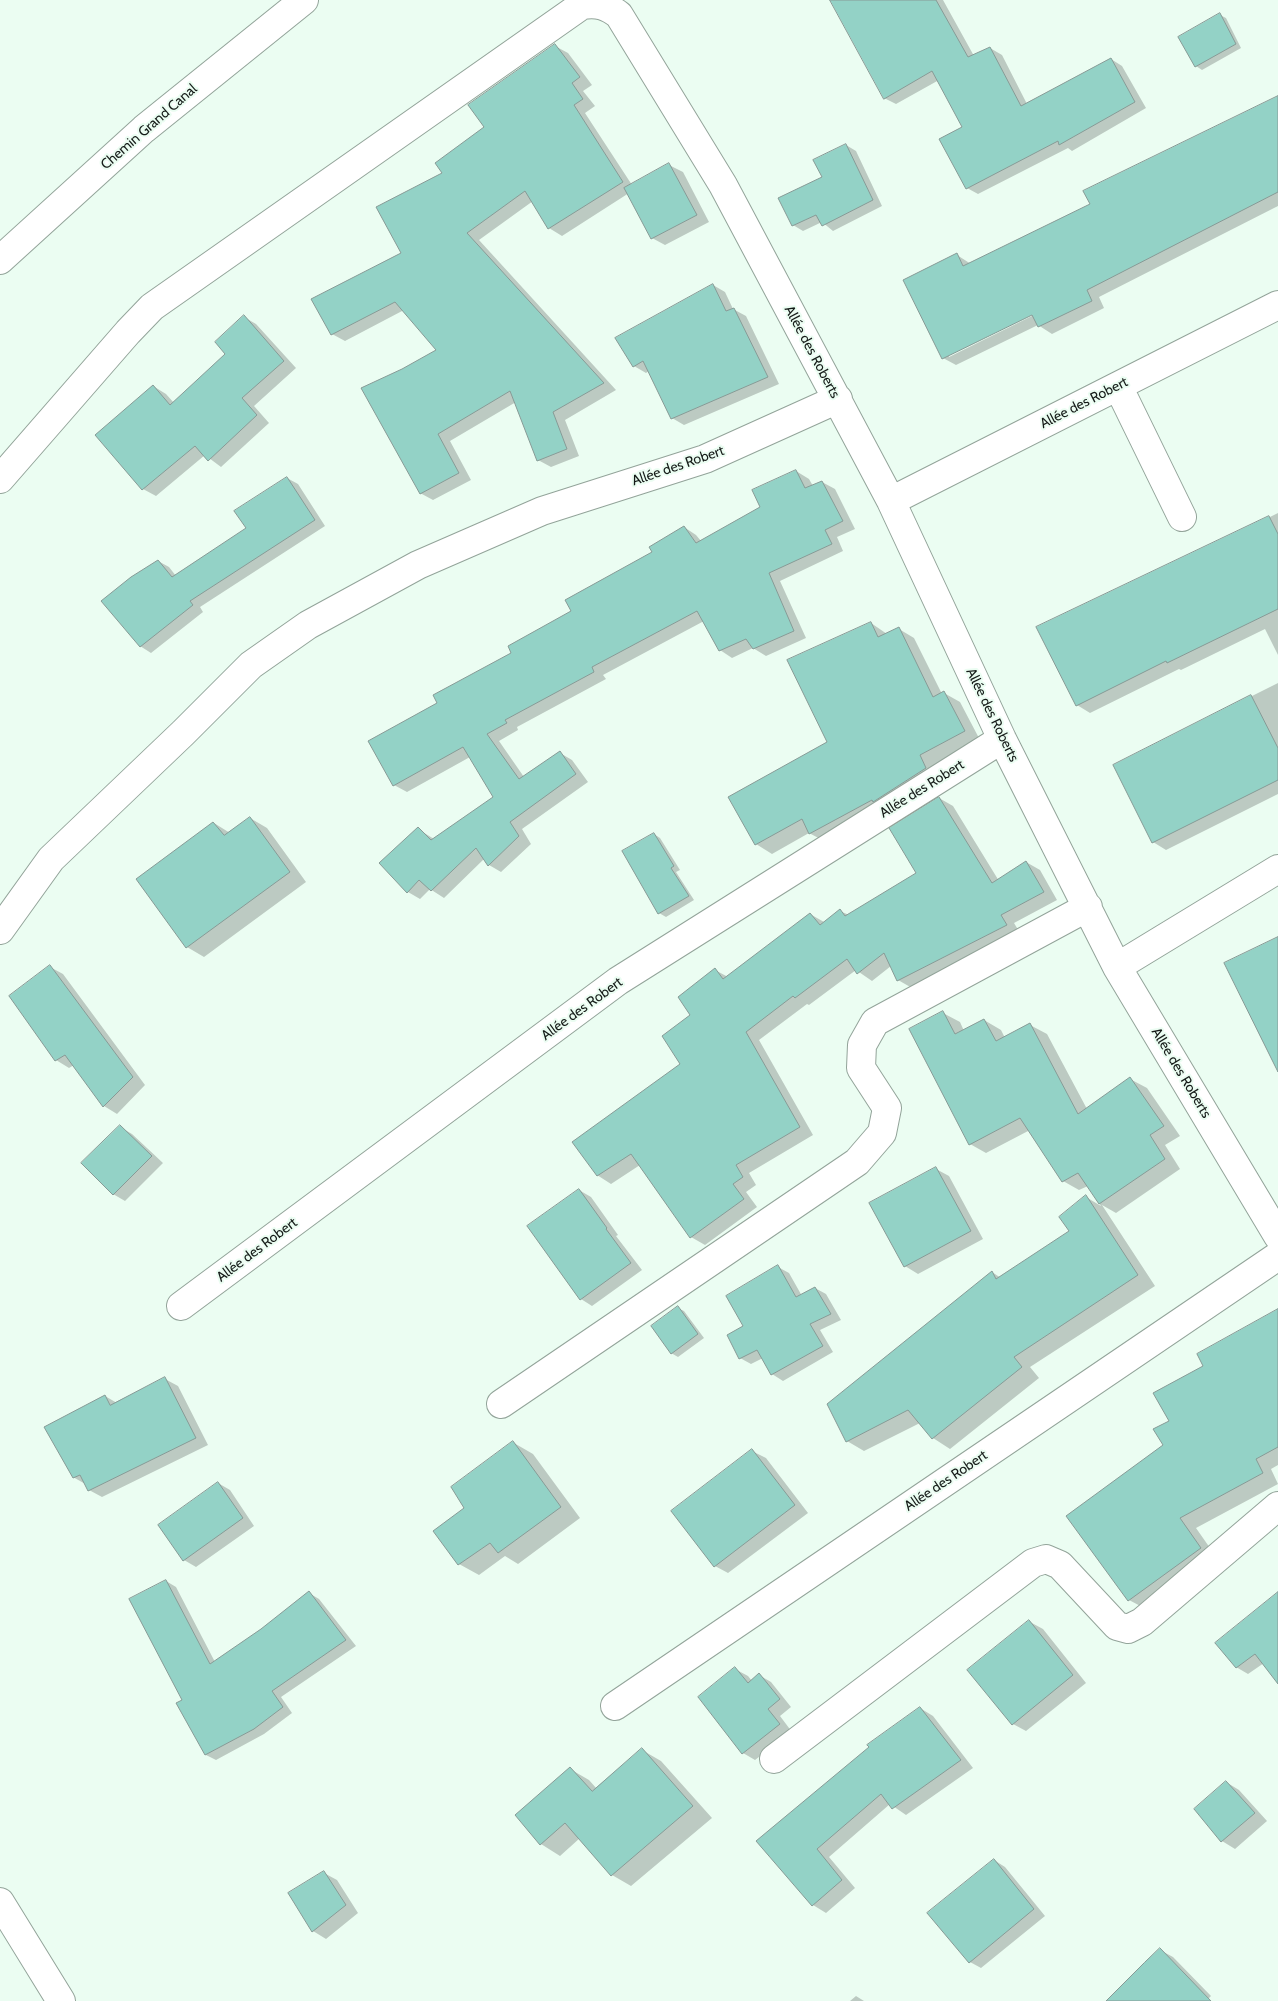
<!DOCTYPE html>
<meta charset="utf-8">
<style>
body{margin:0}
canvas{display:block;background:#ebfdf2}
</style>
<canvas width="1278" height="2001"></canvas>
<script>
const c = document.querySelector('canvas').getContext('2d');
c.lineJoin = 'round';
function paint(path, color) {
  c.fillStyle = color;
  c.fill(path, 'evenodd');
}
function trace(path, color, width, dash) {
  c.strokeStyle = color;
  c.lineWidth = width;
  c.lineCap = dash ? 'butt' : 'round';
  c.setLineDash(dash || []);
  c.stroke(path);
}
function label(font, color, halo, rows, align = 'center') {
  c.font = font + ' Cabin,sans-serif';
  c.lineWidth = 4;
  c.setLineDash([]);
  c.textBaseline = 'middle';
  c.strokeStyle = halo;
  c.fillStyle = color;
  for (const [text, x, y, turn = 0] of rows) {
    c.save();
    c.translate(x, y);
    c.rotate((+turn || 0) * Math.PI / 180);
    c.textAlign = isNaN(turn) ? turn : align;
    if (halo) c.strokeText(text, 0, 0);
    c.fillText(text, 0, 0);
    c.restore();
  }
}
paint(new Path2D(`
 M834,0H943L974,56L990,48L1002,55L1027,104L1111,59L1122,66L1146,108L1072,151L1068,148L978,194L967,188L964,127L939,80L896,104L884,98Z
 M1220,15L1226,18L1241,48L1202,70L1196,66Z
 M555,46L568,53L592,85L583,91L595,106L585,113L632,185L669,165L683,172L709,222L665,245L652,238L629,193L562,236L549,228L533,201L479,240L616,390L565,420L579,456L551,467L538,460L516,402L450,441L471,480L433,500L420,493L403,370L438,350L404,310L345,341L332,334L402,254L444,173Z
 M1278,97V206L1099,297L1104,308L1052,334L1038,325L956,365L943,358L957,255L971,264L1091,205ZM1037,311L1038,313L949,357V354Z
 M846,145L856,151L882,206L833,231L822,222L803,231L793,225Z
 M713,285L725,292L733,309L746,316L779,384L684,425L672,418L649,371L646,373L634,366Z
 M244,317L256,324L296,368L254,406L269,423L221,467L205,455L156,496L143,489L153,386L166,394L174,403L227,354Z
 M796,471L809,479L813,486L822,482L835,489L855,529L837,537L843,551L780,581L806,638L766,656L753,648L732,658L720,650L704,621L603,675L606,679L517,727L518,730L499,741L524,777L560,753L572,760L588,782L522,829L531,844L501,872L489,865L484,859L444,898L430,889L420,899L408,892L418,829L434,839L494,798L470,757L407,792L394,785L439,704L573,611L653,553L684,527L696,535L701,541L761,508Z
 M287,478L298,484L325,526L200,607L203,612L151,653L140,646L158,561L169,567L176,576L248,528Z
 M1278,513V655L1265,629L1181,670L1179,669L1090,713L1077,705L1183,560Z
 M871,623L887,634L899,629L914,638L942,694L944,693L960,702L980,740L936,764L941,778L826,842L809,833L772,854L756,844L730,797L828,742Z
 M1278,683V794L1166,850L1153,842L1114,765Z
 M939,798L953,806L999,881L1026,862L1040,870L1057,900L1014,923L1020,933L912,988L898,980L891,966L872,981L856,970L809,1005L807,1004L759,1040L813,1135L749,1173L756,1185L746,1192L757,1207L705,1245L691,1237L640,1165L611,1184L597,1175L682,1064L692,1015L715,970L728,977L810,914L824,922L840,911L849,915L918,873Z
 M250,818L267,828L306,882L204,957L187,947L214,823L230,833Z
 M654,834L660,838L680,870L676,872L694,900L666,917L659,913Z
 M50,967L63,974L145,1085L117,1114L104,1106L74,1065L69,1068L56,1060Z
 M943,1013L960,1022L964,1031L984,1020L1001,1030L1005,1038L1030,1025L1047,1034L1087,1109L1130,1079L1147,1088L1180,1136L1165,1145L1180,1169L1116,1213L1102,1205L1155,1286L1030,1367L1039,1378L950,1449L933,1438L920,1423L864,1451L847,1441L992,1272L1001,1278L1071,1232L1086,1197L1101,1206L1088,1186L1079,1190L1063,1181L1030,1130L986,1153L970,1144Z
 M120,1127L132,1134L163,1163L125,1201L113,1194Z
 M936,1169L949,1176L983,1239L918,1274L905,1266L871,1204Z
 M579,1190L591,1197L618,1235L616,1236L642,1270L592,1306L581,1299Z
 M778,1267L789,1273L802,1296L815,1288L826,1294L841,1320L820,1330L833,1352L783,1381L772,1374L763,1358L751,1364L740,1358L745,1327Z
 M678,1308L684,1311L704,1338L678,1357L671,1353Z
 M1278,1317V1465L1271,1469L1278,1484L1196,1528L1217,1558L1146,1609L1129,1600L1164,1445L1205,1367Z
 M165,1379L178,1386L208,1445L102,1497L89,1490L87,1485L73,1477L105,1396L117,1403Z
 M514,1443L533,1454L580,1518L518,1564L505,1556L479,1575L459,1564L466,1508Z
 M752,1451L766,1458L808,1513L728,1573L715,1566Z
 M218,1483L230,1490L254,1526L196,1567L184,1560L159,1526Z
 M166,1581L176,1587L215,1662L261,1630L309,1593L319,1599L356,1646L281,1697L292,1713L264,1734L216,1760L206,1755L178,1704L184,1700Z
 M1278,1602V1681L1264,1663L1248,1674L1236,1667Z
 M1030,1622L1043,1629L1086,1683L1026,1731L1013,1724Z
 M735,1669L748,1676L752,1681L759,1675L771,1682L791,1707L780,1716L792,1732L755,1760L743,1753Z
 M920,1708L933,1716L973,1768L906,1815L890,1804L829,1857L855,1888L826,1913L813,1905L758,1841Z
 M642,1750L661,1761L712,1818L631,1886L612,1875L580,1838L560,1856L541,1844L570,1769L589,1780L597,1789Z
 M1226,1782L1239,1790L1267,1821L1235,1849L1222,1841Z
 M994,1860L1005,1867L1045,1916L981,1968L970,1962Z
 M324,1873L337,1880L358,1913L326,1939L313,1931Z
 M1160,1950L1173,1957L1211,1996L1206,2001H1108Z
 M856,1996L864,2001H850Z`), '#0003');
const building = new Path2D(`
 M830,0H936L968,57L990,47L1021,106L1111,58L1135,102L1059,145L1058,141L966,189L939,139L962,127L932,71L884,99Z
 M1220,13L1236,44L1195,67L1178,37Z
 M555,44L580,77L572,83L583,99L574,105L623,182L548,229L525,191L467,233L604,383L553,412L567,449L537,461L510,391L438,434L459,473L420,494L361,388L402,369L436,350L395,302L331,335L311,299L401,253L376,207L442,173L435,163L484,127L468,105Z
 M1278,96V192L1087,290L1092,301L1038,327L1032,315L942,359L903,280L957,253L963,266L1090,204L1083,191Z
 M846,144L873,200L822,226L816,215L792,226L778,198L822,177L813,160Z
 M669,163L697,215L651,239L624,188Z
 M713,284L726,311L734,308L768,377L671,419L643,361L633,367L615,338Z
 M244,315L284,361L242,398L257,415L208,461L195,446L142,490L95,435L153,385L170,405L225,354L215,342Z
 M796,470L805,488L822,481L843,521L825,530L832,544L769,573L794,631L753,649L746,639L719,651L697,611L592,667L594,672L505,720L507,723L487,734L519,779L560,751L576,774L510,822L519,836L488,866L476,848L431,891L419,880L407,893L379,863L418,827L431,840L493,797L463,747L393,786L368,741L437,703L433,695L511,653L508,646L571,611L565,600L652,552L649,547L684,526L696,543L760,507L752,490Z
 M287,477L315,520L190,601L193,605L140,647L101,601L131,577L158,560L172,577L246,528L234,511Z
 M1269,516L1278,534V609L1167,663L1166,661L1076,706L1036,627Z
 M871,622L878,637L899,627L933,697L944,691L965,731L920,755L926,768L873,802L872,800L809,834L802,819L755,845L728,797L827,742L787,660Z
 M1251,695L1278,748V780L1152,843L1113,765Z
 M939,797L992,883L1026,861L1044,892L1001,915L1007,925L897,981L884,953L857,974L847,959L795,998L793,996L746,1032L800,1127L736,1165L743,1177L733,1184L744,1199L690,1238L631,1154L597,1176L572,1142L680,1064L662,1036L690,1015L678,997L715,968L723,979L810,913L820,925L840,909L845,916L916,873L889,828Z
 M250,817L290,872L186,948L136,879L213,822L224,835Z
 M654,833L674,866L671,868L689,896L658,914L622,851Z
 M1278,937V1072L1224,963Z
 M50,965L133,1077L103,1107L65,1055L55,1061L9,996Z
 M943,1011L955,1034L984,1019L996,1041L1030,1023L1078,1114L1130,1077L1164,1126L1150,1135L1165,1159L1099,1204L1078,1173L1062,1182L1020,1118L969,1145L909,1029Z
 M120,1125L152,1156L113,1195L81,1163Z
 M936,1167L971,1231L904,1267L869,1203Z
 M579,1189L607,1228L606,1229L631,1263L580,1300L527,1226Z
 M1086,1195L1138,1275L1014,1357L1022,1367L932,1439L908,1410L846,1442L827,1404L992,1271L996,1279L1069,1231L1059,1217Z
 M778,1265L796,1297L815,1287L831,1314L810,1324L823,1346L771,1375L757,1350L739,1359L727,1335L743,1326L726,1296Z
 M678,1306L698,1334L671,1354L651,1326Z
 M1278,1309V1447L1256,1459L1263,1473L1180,1518L1201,1548L1128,1601L1066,1516L1163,1445L1153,1429L1169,1421L1153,1393L1203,1366L1197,1354Z
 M165,1377L196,1438L88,1491L80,1475L73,1478L44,1427L105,1395L110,1405Z
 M513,1441L561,1507L498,1553L490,1543L458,1565L433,1531L464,1508L451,1487Z
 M752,1449L795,1505L714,1567L671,1511Z
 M218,1482L243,1518L183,1561L158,1525Z
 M166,1580L210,1664L261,1629L309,1591L346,1640L272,1691L283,1707L254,1729L205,1755L176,1703L182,1700L129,1599Z
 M1278,1592V1684L1255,1654L1236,1668L1215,1643Z
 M1029,1620L1073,1675L1012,1725L967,1670Z
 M735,1667L748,1683L759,1673L780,1699L768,1709L780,1724L742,1754L698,1697Z
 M920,1707L961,1760L892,1809L881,1794L817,1849L842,1880L812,1906L756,1841L869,1747L867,1745Z
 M642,1748L693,1806L611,1876L565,1823L540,1845L515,1815L570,1767L592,1791Z
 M1226,1781L1255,1813L1221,1842L1194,1809Z
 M994,1859L1034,1909L969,1963L927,1913Z
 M324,1871L346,1905L312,1932L288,1893Z
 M1160,1948L1211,2001H1106L1144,1963Z`);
paint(building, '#93d2c6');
trace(building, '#879a96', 1);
const minor = new Path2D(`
 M0,260L144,129L304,0
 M1118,386L1182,517
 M0,479L128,332L152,307L582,5C598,3 606,5 619,15L723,185L891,501L1002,739L1117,967L1278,1236
 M891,501L1278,305
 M0,930L51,859L183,733L251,665L308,625L418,565L542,511L705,459L838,399
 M1117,967L1278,869
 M181,1306L618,981L1002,739
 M501,1404L857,1162L882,1133L887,1108L861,1068L862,1045L875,1022L1088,907
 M615,1706L1278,1256
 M774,1759L1033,1563L1046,1559L1060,1565L1117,1626L1128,1629L1142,1622L1278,1506
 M0,1902L61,2001`);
trace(minor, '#93a49a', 30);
trace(minor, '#fff', 28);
label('14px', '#151b18', '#ebfdf2', [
 ["Chemin Grand Canal",149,127,-41],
 ["Allée des Roberts",812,352,62],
 ["Allée des Robert",1084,403,-27],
 ["Allée des Robert",678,466,-19],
 ["Allée des Roberts",992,715,64],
 ["Allée des Robert",922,789,-32],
 ["Allée des Robert",582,1009,-36],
 ["Allée des Roberts",1181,1073,59],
 ["Allée des Robert",257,1250,-37],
 ["Allée des Robert",946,1481,-34]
]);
</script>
